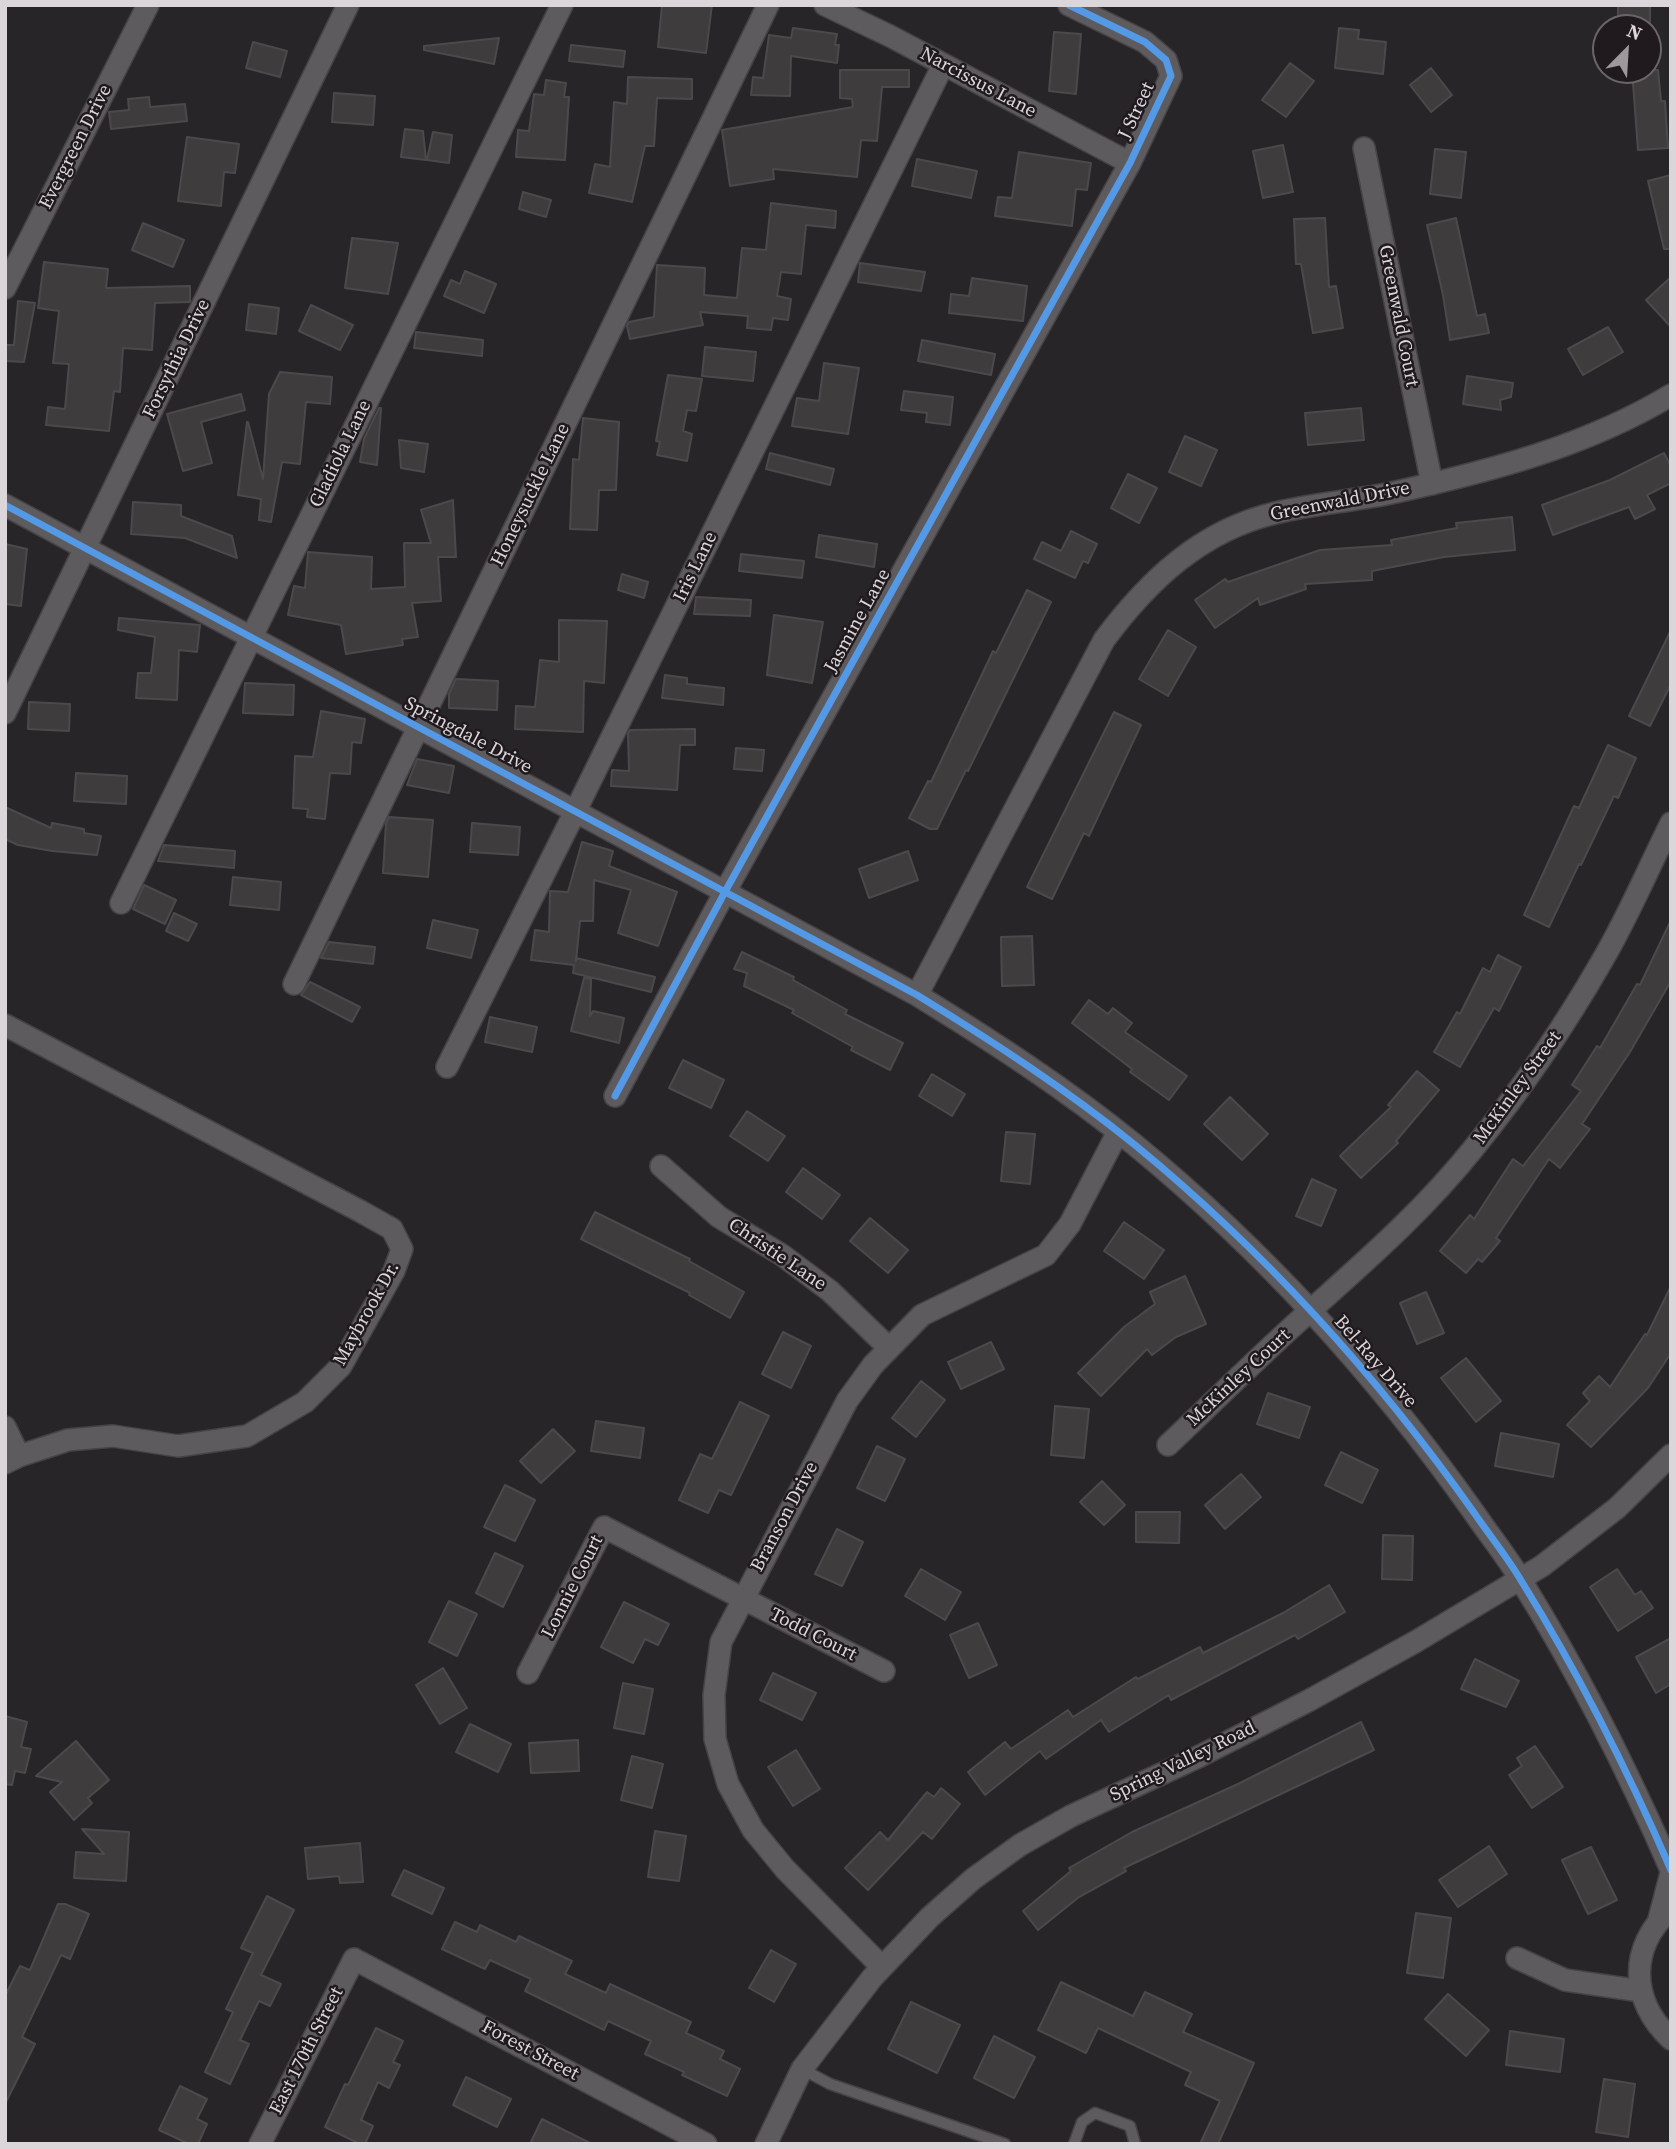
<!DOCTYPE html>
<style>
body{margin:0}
#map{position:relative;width:1676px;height:2149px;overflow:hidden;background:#282528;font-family:"Source Serif 4",serif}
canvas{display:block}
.frame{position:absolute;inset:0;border:7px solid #dad6d9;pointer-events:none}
.north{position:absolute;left:1592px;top:14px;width:70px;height:70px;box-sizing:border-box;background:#201a1f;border:2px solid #6a6569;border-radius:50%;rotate:24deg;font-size:19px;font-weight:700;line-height:28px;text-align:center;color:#dad6d9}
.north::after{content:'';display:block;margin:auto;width:24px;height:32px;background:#9c989b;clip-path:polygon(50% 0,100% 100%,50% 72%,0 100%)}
</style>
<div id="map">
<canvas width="1676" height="2149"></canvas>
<div class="frame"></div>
<div class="north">N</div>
</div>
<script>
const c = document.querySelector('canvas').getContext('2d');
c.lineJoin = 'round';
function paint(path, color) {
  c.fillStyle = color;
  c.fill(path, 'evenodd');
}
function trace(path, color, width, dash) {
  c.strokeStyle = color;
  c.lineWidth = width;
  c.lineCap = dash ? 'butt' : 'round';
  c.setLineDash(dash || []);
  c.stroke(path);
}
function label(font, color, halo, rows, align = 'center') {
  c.font = font + ' "Source Serif 4",serif';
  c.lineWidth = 5;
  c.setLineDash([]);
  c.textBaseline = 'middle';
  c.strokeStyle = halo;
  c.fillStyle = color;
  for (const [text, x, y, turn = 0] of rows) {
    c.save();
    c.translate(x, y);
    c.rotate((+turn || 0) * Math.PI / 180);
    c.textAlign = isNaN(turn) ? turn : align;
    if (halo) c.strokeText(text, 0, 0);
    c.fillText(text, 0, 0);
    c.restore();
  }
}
const building = new Path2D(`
 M662,5H712L706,53L658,47Z
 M1618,5H1650V28H1618Z
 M793,28L837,34L835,45H839L837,63L791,56L790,96L751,95L753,77L763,78L769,35L791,38Z
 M1339,28L1359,30L1358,39L1386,42L1383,74L1335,68Z
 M1054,32L1081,34L1076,94L1049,91Z
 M499,38L494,64L424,50V46Z
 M253,42L287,51L280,77L246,68Z
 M571,45L625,51L623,67L569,61Z
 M1290,63L1314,81L1286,117L1262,100Z
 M1431,68L1452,95L1431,112L1410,85Z
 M840,70H909V87H882L877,141L861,140L857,177L773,169L774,179L730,186L722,130L853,107L852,99L840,98Z
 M1632,70H1658L1661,101H1665L1668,148L1638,150Z
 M628,77L692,79V99L657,98L654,146H645L632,202L589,193L595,164L610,167L614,102L627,104Z
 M546,80L566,83L564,97H569L565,160L516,157L518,130L529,131L534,94L544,95Z
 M334,93L375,96L373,125L332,122Z
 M149,97L150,107L185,104L187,121L111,129L109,112L129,110L128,99Z
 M405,129L423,131L426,160L401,157Z
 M433,132L452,135L449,163L427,160Z
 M187,137L239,144L235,173L224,172L221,206L178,201Z
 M1283,145L1293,192L1263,198L1253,151Z
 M1435,149L1466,152L1461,198L1430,194Z
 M1019,152L1091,163L1087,190L1076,189L1072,226L995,216L998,197L1012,198Z
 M917,159L977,171L971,198L912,186Z
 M1671,175V249H1664L1648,181Z
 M523,192L551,200L546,217L519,209Z
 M771,203L836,211L835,228L806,225L801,274L781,272L777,296L791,299L788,320L773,318L771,330L747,328L748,316L700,312L703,325L630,339L627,326L629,322L654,317L657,265L705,268L704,295L737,298L742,248L766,250Z
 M1325,218L1329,287L1336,286L1343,328L1313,333L1301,264H1296L1294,219Z
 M1456,218L1477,316L1485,314L1489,333L1450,340L1443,295L1427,225Z
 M143,223L184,240L173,267L132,250Z
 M352,238L398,243L388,294L345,288Z
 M44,262L108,269L106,288L190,286V302L155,303L152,350L123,348L120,392L114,391L109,431L46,425L48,407L65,409L69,364L53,363L59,311L38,308Z
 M860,263L925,272L921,291L858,282Z
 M465,271L496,284L484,313L444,296L451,280L460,284Z
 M1671,277V327L1646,300Z
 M972,278L1027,286L1023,321L949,313L951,294L969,296Z
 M18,301L35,303L24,362L5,361V345H14Z
 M249,304L279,308L276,334L246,330Z
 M311,305L353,325L340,350L299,331Z
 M1608,327L1623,352L1583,375L1568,349Z
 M416,332L483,340L482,356L414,348Z
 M922,340L995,354L991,375L918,361Z
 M705,347L756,352L753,381L702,376Z
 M824,363L859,368L848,434L792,426L797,398L819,401Z
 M280,372L332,377L330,404L306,402L300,464L282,462L271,522L259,520L261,499L238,495L247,422H248L263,479L269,394Z
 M668,375L702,379L696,411L687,410L683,431L692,434L687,461L657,455L660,442L656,441Z
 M1467,376L1513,383L1511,397L1500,400L1501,410L1463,404Z
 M904,391L953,397L950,425L926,422L927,413L901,410Z
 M241,394L245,410L201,422L212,463L183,471L167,414Z
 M379,408H381L377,465L360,462L364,439Z
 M1361,408L1364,440L1308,445L1305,413Z
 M583,418L619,422L616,490H599L597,530L570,529L573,459L579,460Z
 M1185,436L1217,450L1201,486L1169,472Z
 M399,440L428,444L424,472L401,468Z
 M770,453L834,469L830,485L766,469Z
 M1664,453L1671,466V483L1647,495L1655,509L1635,519L1629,507L1553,535L1542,505L1610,480Z
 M1128,474L1157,488L1139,523L1111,508Z
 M453,500L456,557H438L441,601L412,603L418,637L402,639L403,645L346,654L341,625L288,615L294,586L305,588L308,552L372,557L371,589L405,587L404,543H431L421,510Z
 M133,502L181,505V516L232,536L237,558L185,538L131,534Z
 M1512,517L1515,550L1444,557L1372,571V580L1305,584L1306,589L1260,605L1258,598L1215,628L1195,600L1225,579L1228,582L1320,550L1392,545L1391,540L1457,528L1456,523Z
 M1071,531L1097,544L1088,563L1083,561L1075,578L1034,559L1042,542L1061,551Z
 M819,535L877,544L874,567L816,557Z
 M5,544L27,549L21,606L5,604Z
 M741,554L804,561L802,578L739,571Z
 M622,574L648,582L644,598L618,590Z
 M1027,590L1051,602L968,771L966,770L937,829H930L909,818L928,781L931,782L993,651L996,653Z
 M696,597L751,600L750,616L694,614Z
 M774,615L823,622L812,683L767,675Z
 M119,618L200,625L197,652L179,650L177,700L136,698L138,673H151L155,637L118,630Z
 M559,620L607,621L604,683L584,681L583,732L515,729L516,706L535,707L540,660L559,662Z
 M1168,630L1196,647L1168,696L1139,679Z
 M1671,630V684L1650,726L1629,716Z
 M665,675L687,678V684L724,688L723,705L662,698Z
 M456,679L498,681L497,710L449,708V694Z
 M245,683L294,685L293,715L243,713Z
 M29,702L70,704L69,731L28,729Z
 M321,711L365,719L361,743L352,742L350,774L330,773L325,819L307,817L308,809L293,808L295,756L313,757Z
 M1114,712L1141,725L1089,836L1084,833L1052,899L1027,887Z
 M695,729V745H680L677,790L611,786L612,770L629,771L628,734L630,730Z
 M1608,745L1636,758L1618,798L1614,796L1581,865L1579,864L1549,927L1524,915L1574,806L1579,808Z
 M736,748L764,750L762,771L734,769Z
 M417,759L454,766L449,793L407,785Z
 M76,773L127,776L126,804L74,801Z
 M5,807L51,828L52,823L84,829V833L101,836L97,855L52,851L18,845L5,839Z
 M389,817L433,820L428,877L383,873L386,823Z
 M472,823L520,827L518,855L470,852Z
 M582,842L613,851L609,866L677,892L658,946L618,933L631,890L594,880L593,921H580L576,961V958L655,977L651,992L573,973L574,965L531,960L535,930L549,932L550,891L568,892Z
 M164,845L235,851L234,868L158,861Z
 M908,851L918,880L869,898L859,869Z
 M233,877L281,882L279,910L230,905Z
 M144,885L176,900L165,924L133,909Z
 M174,913L197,924L188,941L166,931Z
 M433,920L478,930L471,958L427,948Z
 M1671,920V981L1630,1052L1582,1124L1590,1129L1560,1168L1549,1159L1496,1238L1500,1241L1482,1262L1478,1259L1466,1273L1440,1251L1470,1215L1474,1219L1513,1159L1523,1166L1581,1091L1572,1085L1597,1046L1600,1048L1637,984L1640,985Z
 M1032,936L1034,985L1002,986L1001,937Z
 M329,942L375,947L373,964L321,958Z
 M742,952L794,977L793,980L847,1010L845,1014L903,1043L890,1070L851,1050L853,1047L792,1013L794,1010L744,986L747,973L734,969Z
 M1498,955L1521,967L1499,1011L1494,1008L1460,1067L1434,1052L1457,1012L1460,1014L1483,968L1490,972Z
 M584,978L591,979L590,1016L593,1011L624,1018L619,1043L571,1031Z
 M310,982L360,1007L352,1022L301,995Z
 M1089,1000L1108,1014L1113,1008L1132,1023L1125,1032L1187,1076L1169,1100L1130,1072L1132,1069L1072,1023Z
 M490,1017L537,1027L532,1052L485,1042Z
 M683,1060L724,1080L711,1108L669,1088Z
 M1417,1071L1439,1090L1396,1141L1398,1143L1361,1178L1340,1156L1391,1107L1388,1105Z
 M932,1074L965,1094L952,1116L919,1096Z
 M1230,1097L1268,1134L1242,1160L1204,1124Z
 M747,1111L785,1136L768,1161L730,1136Z
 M1006,1132L1035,1134L1030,1184L1001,1181Z
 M803,1168L840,1195L822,1219L786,1192Z
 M1312,1179L1336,1190L1321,1226L1296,1216Z
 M595,1212L690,1259L689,1261L744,1292L730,1318L689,1295L690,1293L581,1239Z
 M870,1218L908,1250L888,1273L850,1241Z
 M1124,1222L1164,1250L1144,1279L1104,1251Z
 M1185,1276L1206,1324L1176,1337L1152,1355L1147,1349L1101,1396L1078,1373L1124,1327L1155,1304L1150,1292Z
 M1671,1286V1353L1648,1388L1591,1447L1567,1425L1590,1401L1583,1393L1599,1376L1610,1387L1645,1334L1647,1335Z
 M1426,1292L1444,1333L1417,1344L1400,1303Z
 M783,1332L811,1346L791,1388L762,1374Z
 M991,1342L1004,1369L961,1389L948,1362Z
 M1466,1358L1501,1401L1476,1422L1441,1378Z
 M921,1381L945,1400L916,1437L892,1418Z
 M1268,1393L1310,1407L1299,1438L1257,1424Z
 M740,1402L769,1416L731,1495L719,1490L708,1513L679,1500L700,1454L712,1459Z
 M1055,1406L1089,1409L1084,1458L1051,1455Z
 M596,1421L644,1428L640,1458L591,1451Z
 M553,1429L575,1451L541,1483L520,1461Z
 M1501,1433L1559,1444L1553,1477L1495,1466Z
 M877,1446L905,1459L885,1501L857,1488Z
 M1341,1452L1378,1470L1362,1503L1325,1485Z
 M1241,1474L1261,1497L1225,1529L1205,1505Z
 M1102,1481L1125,1505L1104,1525L1080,1502Z
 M505,1485L535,1500L515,1541L484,1527Z
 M1136,1512H1180L1179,1543L1136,1542Z
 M837,1529L863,1542L842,1586L815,1574Z
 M1383,1535L1413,1536L1412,1580L1382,1579Z
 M495,1553L523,1566L503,1607L476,1593Z
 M921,1569L961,1592L945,1620L905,1596Z
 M1617,1569L1635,1595L1641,1591L1653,1608L1618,1631L1590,1587Z
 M1329,1585L1345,1612L1298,1639L1295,1635L1171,1700L1169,1695L1109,1732L1101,1720L1046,1759L1040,1751L985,1795L968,1772L1005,1742L1011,1749L1068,1710L1073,1717L1136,1677L1138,1679L1200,1647L1203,1653L1283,1613Z
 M449,1601L477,1614L457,1656L429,1642Z
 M624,1602L669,1624L658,1645L645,1639L633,1663L601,1647Z
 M978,1623L997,1665L969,1678L950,1635Z
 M1671,1638V1684L1656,1693L1636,1657Z
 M1475,1659L1519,1681L1506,1707L1461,1689Z
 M443,1668L467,1708L440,1724L416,1685Z
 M773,1673L816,1693L802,1720L760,1700Z
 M623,1683L653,1689L644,1734L614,1728Z
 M5,1716L27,1722L21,1747L31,1749L25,1773L15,1771L12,1785L5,1784Z
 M1361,1722L1374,1750L1124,1868L1126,1871L1079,1897L1038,1930L1023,1911L1071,1871L1069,1868L1132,1832L1238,1784Z
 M470,1724L511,1744L498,1772L456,1752Z
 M578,1740L579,1771L531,1773L529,1743Z
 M76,1741L109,1780L88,1798L92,1803L74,1820L50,1792L62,1782L36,1776Z
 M1535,1746L1563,1787L1532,1808L1509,1775L1522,1766L1517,1758Z
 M796,1750L820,1789L793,1806L768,1767Z
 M632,1756L663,1764L652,1808L621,1800Z
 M941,1788L960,1804L932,1839L923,1832L868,1890L845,1868L880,1832L888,1840L927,1792L934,1797Z
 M82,1829L129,1832L126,1881L74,1878L76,1852L104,1854Z
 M655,1831L686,1836L679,1881L648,1877Z
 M360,1843L363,1882L340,1883L339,1876L308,1879L305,1848Z
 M1489,1846L1507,1874L1458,1907L1439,1880Z
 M1591,1847L1617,1900L1588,1914L1562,1860Z
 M404,1870L444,1888L432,1914L392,1895Z
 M267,1896L294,1910L261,1975L281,1984L270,2006L259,2001L240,2040L249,2044L230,2084L205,2072L233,2012L226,2009L253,1953L241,1948Z
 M58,1904H65L89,1914L70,1959L61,1955L22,2037L35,2044L5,2104V1996L20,1966L30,1970Z
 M1416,1913L1451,1918L1443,1978L1407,1973Z
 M455,1922L477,1932L480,1925L516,1942L519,1936L572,1961L565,1974L606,1993L610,1984L691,2022L686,2033L724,2051L720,2059L740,2069L727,2096L682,2075L684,2072L645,2054L651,2041L608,2021L604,2030L525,1991L531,1979L490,1960L485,1969L442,1949Z
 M771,1950L796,1964L774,2002L749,1988Z
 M1061,1982L1133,2016L1145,1992L1192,2014L1183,2032L1254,2063L1218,2144H1200L1220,2101L1185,2085L1191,2072L1098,2028L1086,2053L1038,2030Z
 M1448,1994L1489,2030L1466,2056L1425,2019Z
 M911,2002L960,2025L937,2073L888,2049Z
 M376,2028L403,2041L393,2062L400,2065L389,2088L378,2082L361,2120L373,2126L365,2144H360L325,2127L345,2084L348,2085Z
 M1510,2031L1564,2039L1560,2072L1506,2065Z
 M994,2036L1035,2057L1014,2098L974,2078Z
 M466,2077L511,2099L497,2127L453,2105Z
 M1604,2079L1635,2084L1628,2137L1596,2132Z
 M180,2086L207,2099L197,2119L207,2124L198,2144H189L159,2130Z
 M542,2119L592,2144H530Z`);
paint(building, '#3f3c3e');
trace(building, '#4c494b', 2);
const service = new Path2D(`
 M802,2069L830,2084L1005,2144
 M1074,2144L1082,2122L1095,2113L1130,2126L1135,2144`);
const minor = new Path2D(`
 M825,5L890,36L1130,163
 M1364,148L1432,484
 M5,288L148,5
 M5,505L917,995C992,1041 1066,1089 1135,1145C1264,1251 1379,1378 1475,1514C1490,1536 1508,1558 1522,1582C1579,1674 1628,1771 1671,1870
 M5,713L348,5
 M121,903L562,5
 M294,984L768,5
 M917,995L1104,640C1148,581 1200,531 1275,513C1315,503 1356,501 1396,492C1490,471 1587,446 1671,395
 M5,1025L360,1211L392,1229L402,1249L394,1271L341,1366L305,1402L247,1436L178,1446L113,1436L68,1440L19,1456L5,1463
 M447,1067L575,812L943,65
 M615,1096L726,890L1130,163L1171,76L1166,60L1145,42L1069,5
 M661,1166L719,1217L782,1255L830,1291L889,1348
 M5,1427L19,1456
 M1168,1445C1216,1400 1262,1353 1311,1310C1368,1259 1425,1209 1473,1149C1521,1090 1564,1027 1602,961C1628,917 1648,869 1671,823
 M528,1673L604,1527L884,1671
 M1671,1909C1628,1947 1630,2001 1671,2039
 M1659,1919L1671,1873
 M1517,1958L1565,1980L1641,1991
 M882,1967L785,1869L753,1830L728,1784L715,1739L714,1695L721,1642L847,1401L873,1365L922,1315L1046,1255L1070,1224L1118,1132
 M260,2144L354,1959L706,2144
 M766,2144L802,2069L872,1978L930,1917L973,1879L1020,1845L1071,1816L1200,1756L1308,1701L1415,1642L1542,1566L1617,1508L1671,1455`);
trace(service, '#454345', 13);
trace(minor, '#454345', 24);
trace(service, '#5e5b5e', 10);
trace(minor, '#5e5b5e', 21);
trace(new Path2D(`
 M5,505L917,995C992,1041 1066,1089 1135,1145C1264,1251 1379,1378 1475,1514C1490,1536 1508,1558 1522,1582C1579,1674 1628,1771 1671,1870
 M615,1096L726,890L1130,163L1171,76L1166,60L1145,42L1069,5`), '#5399e6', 7);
label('19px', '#dad6d9', '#201a1f', [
 ["Narcissus Lane",978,83,28],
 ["J Street",1137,111,-65],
 ["Evergreen Drive",76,147,-63],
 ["Greenwald Court",1398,316,79],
 ["Forsythia Drive",177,359,-64],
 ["Gladiola Lane",341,454,-64],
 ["Honeysuckle Lane",531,495,-64],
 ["Greenwald Drive",1340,502,-11],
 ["Iris Lane",696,567,-64],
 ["Jasmine Lane",858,621,-61],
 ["Springdale Drive",468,736,28],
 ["McKinley Street",1518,1088,-54],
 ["Christie Lane",777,1255,34],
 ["Maybrook Dr.",367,1314,-61],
 ["Bel-Ray Drive",1375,1362,49],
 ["McKinley Court",1239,1378,-43],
 ["Branson Drive",785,1517,-62],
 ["Lonnie Court",573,1587,-63],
 ["Todd Court",813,1635,27],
 ["Spring Valley Road",1183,1762,-26],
 ["East 170th Street",307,2051,-63],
 ["Forest Street",530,2051,28]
]);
</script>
